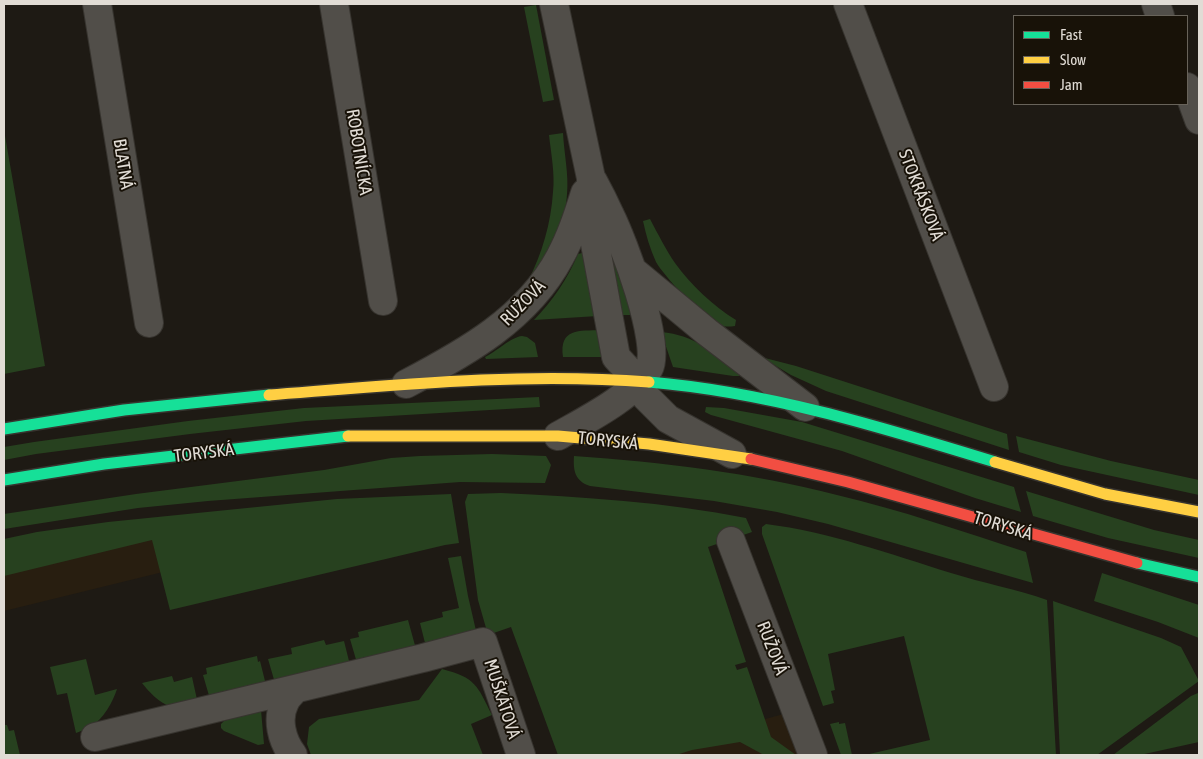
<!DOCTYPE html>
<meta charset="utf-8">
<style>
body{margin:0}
#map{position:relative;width:1203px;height:759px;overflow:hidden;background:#1e1a14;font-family:"Asap Condensed",sans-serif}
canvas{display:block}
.frame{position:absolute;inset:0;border:5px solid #e1dcd5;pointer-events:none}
.legend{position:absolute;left:1013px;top:15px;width:175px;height:90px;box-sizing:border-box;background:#181208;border:1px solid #68635a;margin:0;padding:6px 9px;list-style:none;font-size:15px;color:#e1dcd5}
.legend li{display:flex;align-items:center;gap:10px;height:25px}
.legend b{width:25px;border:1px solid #68635a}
</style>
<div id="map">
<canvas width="1203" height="759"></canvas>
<div class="frame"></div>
<ul class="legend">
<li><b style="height:6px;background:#16e098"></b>Fast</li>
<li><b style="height:6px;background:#ffcf43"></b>Slow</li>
<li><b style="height:6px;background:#f24e42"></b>Jam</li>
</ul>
</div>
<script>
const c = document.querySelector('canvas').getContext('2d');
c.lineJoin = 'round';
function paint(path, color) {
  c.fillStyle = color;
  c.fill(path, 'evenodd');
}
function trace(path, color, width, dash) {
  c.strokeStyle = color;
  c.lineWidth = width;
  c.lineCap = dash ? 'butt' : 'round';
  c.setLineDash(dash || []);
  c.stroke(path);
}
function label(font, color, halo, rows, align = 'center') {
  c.font = font + ' "Asap Condensed",sans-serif';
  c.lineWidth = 4;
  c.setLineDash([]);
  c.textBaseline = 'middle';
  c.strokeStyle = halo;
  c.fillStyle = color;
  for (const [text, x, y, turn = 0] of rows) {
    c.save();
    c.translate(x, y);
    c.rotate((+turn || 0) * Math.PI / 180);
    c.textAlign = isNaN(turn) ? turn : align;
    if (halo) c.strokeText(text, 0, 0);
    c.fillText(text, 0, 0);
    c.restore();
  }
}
paint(new Path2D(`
 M155,535L163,572L4,611V571Z
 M795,711L812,755H631Z`), '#281e10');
paint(new Path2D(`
 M536,5L554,100L543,102L524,7Z
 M4,130L45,366L4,374Z
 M563,133C564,153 569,175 567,194C565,231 540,301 502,313C508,293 521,295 528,281C542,254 551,223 553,192C555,174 551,153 549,135Z
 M650,219C658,234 666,250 675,263C691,285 713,306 736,320L735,326C728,327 722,327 716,324C702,317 664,276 656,262C650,249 646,235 643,221Z
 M600,221L635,315H617Z
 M582,253L584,254L598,316L534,320C553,300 567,280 578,254Z
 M601,330L604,357H563C559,328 579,331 601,330Z
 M661,332C695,335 714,353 740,373L739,376H733L673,367Z
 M522,336L527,337L535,343L538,357L486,359L485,357C496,352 511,337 522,336Z
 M761,357L796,366L1007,434L1009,450L826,391L791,375Z
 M539,397L540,407L306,421L190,434L36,454L4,460V447L34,442L188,421L304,408Z
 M706,407L724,408L802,422L1014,487L1021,512L975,498L842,451L711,415L705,412Z
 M1016,436L1111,461L1199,480V495L1061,465L1019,452Z
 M492,454L546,456L551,465L545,483L460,482L208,501L138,508L4,529V514L136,494L324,470L391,458L420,456Z
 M574,456C662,462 752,473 837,495C901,510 964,532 1026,552L1033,583L828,524L777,512L714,501L590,486C575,481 573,471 574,456Z
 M1026,491L1154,530L1199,540V558L1108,538L1033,516Z
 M501,493C582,497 666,502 746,518L752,532L708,547L746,662L735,665L737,670L747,667L771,737L796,755H764L740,742L692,750L676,755H558L511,627L488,635L478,600L465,502L468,494Z
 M451,494L459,543L445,545L170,610L152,540L4,576V539L37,532L108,522L237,509L337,499Z
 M766,524C829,532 890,554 951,573C983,583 1016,589 1047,600L1056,755H865L930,740L904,636L828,654L835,690L831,691L834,703L823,706L762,534V527Z
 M461,556L468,596L477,635L426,647L420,623L443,617L442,612L459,608L448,558Z
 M1102,573L1199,605V638L1158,622L1094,601Z
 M1053,601L1161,638L1181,647L1199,681L1097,755H1060Z
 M408,620L416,649L357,663L350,639L359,637L358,632Z
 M324,640L326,645L344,641L350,665L275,683L268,659L292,654L291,648Z
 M257,656L258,662L260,661L266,685L210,699L203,675L207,674L206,668Z
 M86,659L95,695L117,689C113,702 103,719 91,727C87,729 81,731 76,733L67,693L57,695L50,667Z
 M442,669C476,678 477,685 492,715L471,724L483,755H311L307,744L309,727L319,719L419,700Z
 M172,676L174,682L192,677L198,704C190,705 182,707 174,707C162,706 149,692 142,683Z
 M1198,693L1199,694V742L1140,755H1113L1191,696Z
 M259,709L261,710L264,744L258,745L224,731L221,728V724L224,721Z
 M839,722V724L845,723L852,755H841L830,724Z
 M4,725H7L9,731L14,730L20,755H4Z`), '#27411f');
const street = new Path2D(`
 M97,4L149,323
 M334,4L383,301
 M554,4L591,178V222L616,357L639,382L646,397L668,419L732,454
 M848,4L994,387
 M1156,4L1160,16
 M1187,87L1199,120
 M632,270L707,332L805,407
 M406,384C465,353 527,319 560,257C571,237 578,215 585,193
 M558,436C584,421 635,396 649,368C662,344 623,241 610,215C605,204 599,192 593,181
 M731,541L813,755
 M95,737L423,658L483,642L521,755
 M293,755C282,741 276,719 285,702C287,697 292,693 295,689`);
const fast = new Path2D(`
 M649,382C768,392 881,427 995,462
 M4,429L124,410L269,395
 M4,480L104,464L348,436
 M1137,563L1199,577`);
const slow = new Path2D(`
 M269,395C396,385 522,372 649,382
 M348,436H558L649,444L751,459
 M995,462L1105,494L1199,512`);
const jam = new Path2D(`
 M751,459L848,482L1137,563`);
trace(street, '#37342f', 30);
trace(fast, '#37342f', 14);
trace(slow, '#37342f', 14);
trace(jam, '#37342f', 14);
trace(street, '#514e49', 28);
trace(fast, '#16e098', 11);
trace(slow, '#ffcf43', 11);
trace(jam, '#f24e42', 11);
label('18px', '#e1dcd5', '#181208', [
 ["ROBOTNÍCKA",359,152,81],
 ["BLATNÁ",123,164,81],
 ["STOKRÁSKOVÁ",921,195,69],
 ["RUŽOVÁ",523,303,-46],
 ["TORYSKÁ",608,441,6],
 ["TORYSKÁ",204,453,-7],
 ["TORYSKÁ",1003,526,17],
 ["RUŽOVÁ",772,648,69],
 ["MUŠKÁTOVÁ",502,699,72]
]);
</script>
